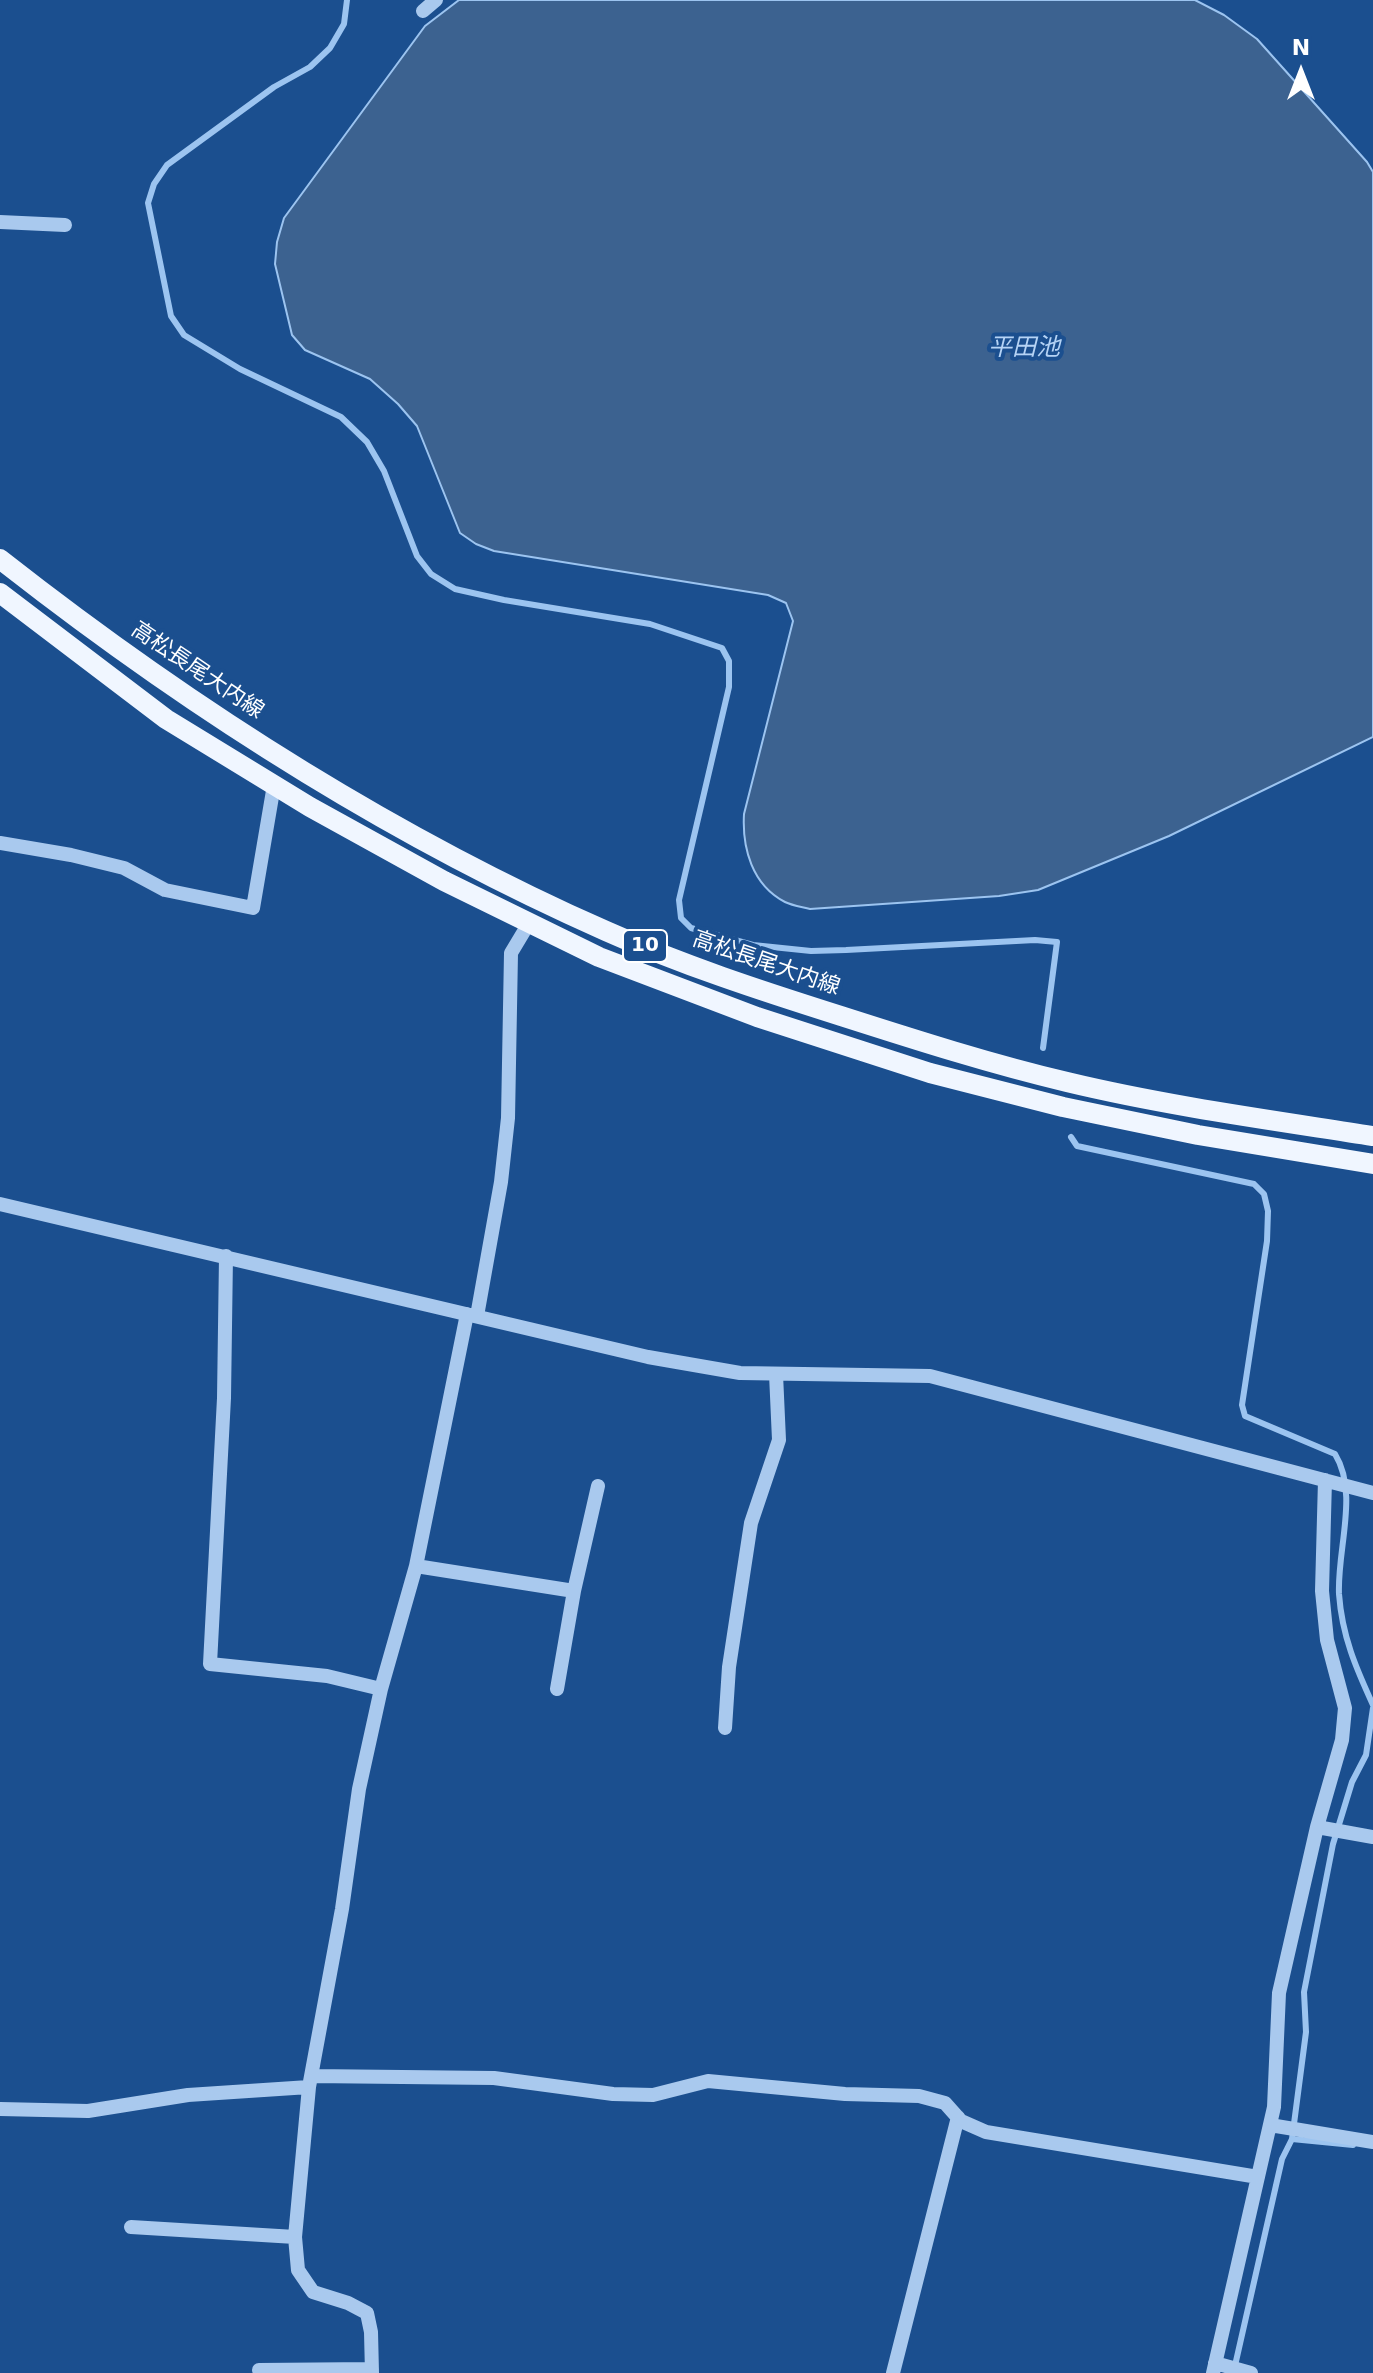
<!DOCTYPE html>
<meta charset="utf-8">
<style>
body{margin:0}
#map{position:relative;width:1373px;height:2373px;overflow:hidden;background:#1b4f8f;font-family:"DejaVu Sans",sans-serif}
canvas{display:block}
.north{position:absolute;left:1261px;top:32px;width:80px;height:80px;-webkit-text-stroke:6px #1b4f8f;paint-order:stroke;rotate:0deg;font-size:22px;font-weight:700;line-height:32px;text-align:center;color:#fff}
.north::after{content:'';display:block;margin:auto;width:28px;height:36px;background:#fff;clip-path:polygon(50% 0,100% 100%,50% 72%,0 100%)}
</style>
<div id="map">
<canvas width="1373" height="2373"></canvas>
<div class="north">N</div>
</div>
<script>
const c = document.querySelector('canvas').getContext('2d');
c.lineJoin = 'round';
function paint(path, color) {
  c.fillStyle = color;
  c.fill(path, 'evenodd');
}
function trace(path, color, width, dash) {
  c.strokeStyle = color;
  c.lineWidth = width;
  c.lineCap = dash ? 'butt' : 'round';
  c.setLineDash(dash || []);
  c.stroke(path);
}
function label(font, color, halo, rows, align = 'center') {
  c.font = font + ' "DejaVu Sans","Noto Sans JP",sans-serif';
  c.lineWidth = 8;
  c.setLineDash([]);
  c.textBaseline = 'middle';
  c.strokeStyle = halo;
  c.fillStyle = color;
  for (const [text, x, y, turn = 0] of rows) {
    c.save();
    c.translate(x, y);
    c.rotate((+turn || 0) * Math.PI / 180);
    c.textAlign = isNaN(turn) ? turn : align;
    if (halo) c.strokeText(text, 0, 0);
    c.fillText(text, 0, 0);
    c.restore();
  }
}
const water = new Path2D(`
 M459,0H1195L1224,15L1257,39L1367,162L1373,172V737L1169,836L1038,890L999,896L810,909C803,907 793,906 785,902C752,885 742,848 744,814L793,621L786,603L768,595L494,551L476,544L460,533L417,426L398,404L370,379L305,350L292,335L275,264L277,242L284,218L425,26Z`);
paint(water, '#3c6290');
trace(water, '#9cc4f0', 2);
trace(new Path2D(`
 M347,0L344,24L330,48L310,67L274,87L167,165L154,184L148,203L171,316L184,335L240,369L341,417L367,442L384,471L417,556L431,574L455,589L504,600L650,624L722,648L729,661V687L679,900L681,918L691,928L753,945L811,951L846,950L1035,940L1057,942L1043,1048
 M1071,1137L1077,1146L1254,1184L1264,1194L1268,1211L1267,1241L1242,1405L1245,1416L1335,1454C1359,1493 1337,1549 1339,1594C1342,1636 1356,1668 1373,1705
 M1292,2139L1353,2145
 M1234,2370L1282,2159L1292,2139L1306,2032L1304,1992L1333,1844L1352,1782L1366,1755L1373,1708`), '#9cc4f0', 6);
trace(new Path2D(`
 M423,11L436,0
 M0,222L65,225
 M0,843L71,855L124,868L165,890L253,908L274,785
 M0,1204L648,1357L740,1373L930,1376L1373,1493
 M226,1256L224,1398L210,1664L327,1676L381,1689
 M477,1316L501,1182L508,1118L511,953L529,923
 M416,1566L574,1591
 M557,1689L574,1591L598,1486
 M725,1728L729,1667L751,1523L779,1440L776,1374
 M1317,1827L1373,1837
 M311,2076L494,2078L613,2094L653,2095L708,2081L845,2094L919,2096L945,2103L961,2121L986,2132L1258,2177
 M0,2109L88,2111L188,2095L309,2087
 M1270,2125L1373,2142
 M131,2227L295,2237
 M1215,2363L1251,2373
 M259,2370L372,2369
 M372,2373L371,2332L367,2313L348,2303L313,2292L298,2270L295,2237L309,2087L342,1909L359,1789L381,1689L416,1566L467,1314
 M893,2373L958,2117
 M1213,2373L1274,2107L1279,1993L1317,1827L1342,1740L1345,1708L1327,1640L1322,1591L1325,1480`), '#a9c9ee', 14);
trace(new Path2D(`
 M0,559C186,705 389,835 606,931C682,965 762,991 841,1016C916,1040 991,1064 1067,1082C1167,1106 1271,1120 1373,1136
 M0,593L166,719L310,807L444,881L599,957L757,1017L930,1073L1063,1107L1198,1135L1373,1164`), '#f0f6ff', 20);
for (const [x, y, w] of [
 [645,946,44]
]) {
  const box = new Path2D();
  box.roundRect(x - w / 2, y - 16, w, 32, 6);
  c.fillStyle = '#1b4f8f';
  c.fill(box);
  trace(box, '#fff', 2);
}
label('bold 20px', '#fff', null, [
 ["10",645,946]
]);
label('22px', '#fff', '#1b4f8f', [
 ["高松長尾大内線",197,671,34],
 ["高松長尾大内線",766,964,19]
]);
label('italic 24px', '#b5d3f5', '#1b4f8f', [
 ["平田池",1024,349]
]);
</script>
